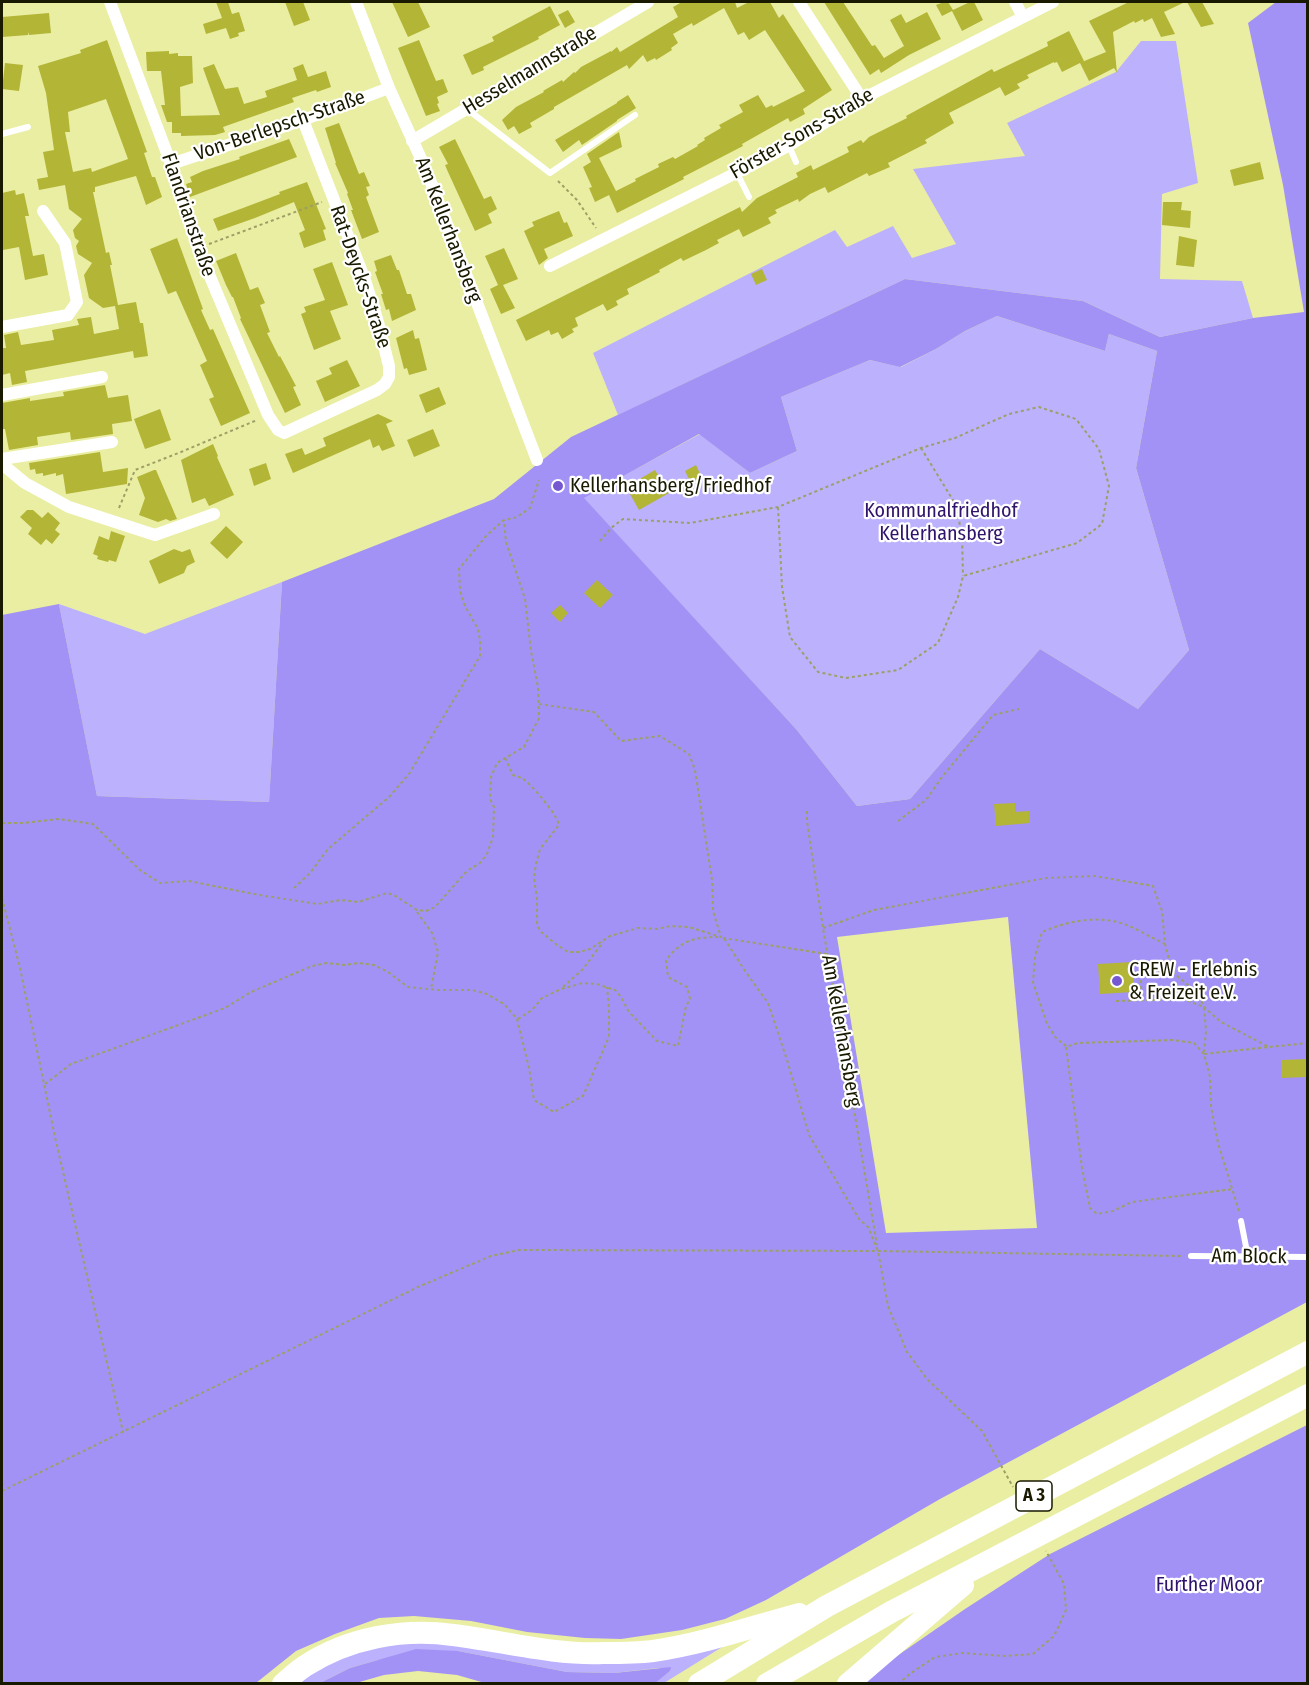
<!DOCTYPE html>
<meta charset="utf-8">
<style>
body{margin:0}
#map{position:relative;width:1309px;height:1685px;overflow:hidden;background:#eaeea2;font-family:"Fira Sans Condensed",sans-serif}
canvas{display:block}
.frame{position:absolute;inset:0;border:3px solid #191900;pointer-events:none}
</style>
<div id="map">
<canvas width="1309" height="1685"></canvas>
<div class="frame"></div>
</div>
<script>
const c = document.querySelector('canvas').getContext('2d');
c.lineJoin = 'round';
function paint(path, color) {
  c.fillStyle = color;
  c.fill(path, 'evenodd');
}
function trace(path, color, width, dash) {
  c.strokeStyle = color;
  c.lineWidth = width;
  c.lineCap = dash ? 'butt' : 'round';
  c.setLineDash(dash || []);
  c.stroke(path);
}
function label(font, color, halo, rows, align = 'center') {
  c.font = font + ' "Fira Sans Condensed",sans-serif';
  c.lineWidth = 4.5;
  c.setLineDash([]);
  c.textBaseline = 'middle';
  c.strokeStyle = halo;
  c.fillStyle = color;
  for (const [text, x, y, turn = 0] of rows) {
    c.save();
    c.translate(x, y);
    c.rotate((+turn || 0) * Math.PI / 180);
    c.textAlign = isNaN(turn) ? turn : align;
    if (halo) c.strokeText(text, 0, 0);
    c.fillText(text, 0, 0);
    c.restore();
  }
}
paint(new Path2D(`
 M1141,41H1176L1198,183L1162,194L1160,279L1242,281L1253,318L1160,337L1083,301L905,279L618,415L593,353L835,230L847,247L893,226L912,258L956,244L913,169L1025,156L1007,123L1116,72Z
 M997,316L1105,351L1109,334L1157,351L1136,468L1189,650L1138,709L1040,649L910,799L857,806L796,729L583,498L700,434L750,473L797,451L781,397L870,360L901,367L936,349L965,331Z
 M282,582L269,802L97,796L59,604L145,634Z
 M397,1642L727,1644L664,1683H654L670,1671L658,1668L614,1673L567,1672L458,1651L378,1660L350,1668L320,1683L294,1684L335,1659Z`), '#bcb1fd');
paint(new Path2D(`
 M1276,2H1307V1302L940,1499L766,1600L725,1619L682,1630L621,1639L585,1638L527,1632L471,1621L414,1616L379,1618L335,1634L296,1651L256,1683L2,1684V615L59,604L97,796L269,802L282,582L494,499L571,437L905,279L1083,301L1160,337L1253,318L1304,312L1283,185L1248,23ZM997,316L1105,351L1109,334L1157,351L1136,468L1189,650L1138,709L1040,649L910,799L857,806L796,729L584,498L699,434L750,473L797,451L781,397L870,360L900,367L936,349L965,331ZM1008,917L1037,1228L886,1233L837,937Z
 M1307,1425V1683L863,1684L881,1667L965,1609L1050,1554Z
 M416,1649L458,1651L567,1672L614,1673L671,1667L670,1671L654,1684L485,1683L457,1675L418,1671L384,1675L356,1683H320L350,1668Z`), '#a392f6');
paint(new Path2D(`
 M216,2H228L232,14L239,12L245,31L238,33L239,36L230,39L226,28L206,34L203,24L222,18Z
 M285,2H303L310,20L294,26Z
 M392,2H418L430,27L408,37Z
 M682,2H735L737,8L749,2H770L779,18L783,14L832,90L803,109L805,114L790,122L788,118L742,144L743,146L683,177L684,179L617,213L609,195L595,202L589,188L592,187L583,167L591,162L587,154L619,132L622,147L599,158L616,191L636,181L635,179L659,167L658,164L673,157L675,159L698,146L697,145L705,140L704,138L721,128L719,125L743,112L739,105L758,95L766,108L772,105L773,107L805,91L765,30L749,40L744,32L738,35L724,8L693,26L692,23L673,34L678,43L671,48L672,50L656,60L655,58L647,62L643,55L629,69L627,65L554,107V109L530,123L532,127L519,134L514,126L508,130L502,120L516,107L544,92L543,91L562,80L563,82L574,72L575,73L581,67L611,51V52L617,47L620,52L678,17L673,7Z
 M824,2H843L872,46L875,45L884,58L904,46L890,20L901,14L906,23L927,12L941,39L909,55L881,73L879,69L870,75Z
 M944,2H948L953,10L970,2H974L983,20L962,31L952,11L942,16L936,5Z
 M1129,2H1185L1164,12L1175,34L1161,37L1152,18L1144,22L1143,19L1135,23L1134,21L1113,32L1117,73L1114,68L1089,81L1080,63L1062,72L1057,62L1054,63V62L1027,75L1029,78L1017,84L1020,88L1005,96L1000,87L949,113L954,123L925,140L927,143L888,163L890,167L869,176L867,173L828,193L825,187L810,194L799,202L798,199L775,210L777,213L768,218L771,223L743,237L739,229L717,240L719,243L706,250L683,261L681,258L659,270L660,272L627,289L629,294L616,301L618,305L607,311L603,304L575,318L578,326L572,329L574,332L562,339L558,332L551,335L549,330L526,341L516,320L740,207L742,212L757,198L798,177L796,173L811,165L813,170L849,152L847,147L861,140L863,143L869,137L907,118L906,116L992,69L994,72L1048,46L1047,42L1069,31L1084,61L1082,62L1106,52L1089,21Z
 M1187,2H1202L1214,24L1201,27Z
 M550,6L560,25L538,37L539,39L483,67L484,70L472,75L463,55L494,41L492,37Z
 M568,10L575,22L565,28L558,15Z
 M49,13L51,33L29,35L28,32V35L2,37V17Z
 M107,40L147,152L144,153L152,177H155L162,197L146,205L136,176L95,187V192H93L106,253L109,252L112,265H110L118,305L136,302L140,323H143L148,356L134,358L133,351L25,371L27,382L12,385L10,373L2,375V348H6L4,335L18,332L21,345L54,340L52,330L79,325L77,319L91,317L94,334L119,329L115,306L103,308L89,298L84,275L92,263L78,254L76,246L79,241L75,238L73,230L82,219L69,209L65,185L39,190L37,179L48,177L43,152L54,150L46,93L38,66L81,53L80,50ZM106,99L128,159L92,172L91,168L73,172L65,132H70L68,112Z
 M419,40L436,81L443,79L448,92L437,97L439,103L437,104L440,111L426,116L398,48Z
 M169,51V54L178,53V56H192L193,83L180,87L181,116L220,115L203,68L214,64L225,89L238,87L244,104L267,97L265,91L297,80L293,68L303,64L308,77L326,71L331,87L317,92L316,90L292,98L294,102L223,127L225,132L215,135L181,136V133H172V122H167L161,105H165L161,71H147L146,52Z
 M5,63L23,65L19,91L2,89Z
 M628,95L636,108L617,120V121L582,145L579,140L563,152L555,140L617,103V102Z
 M339,123L359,174L364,172L370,186L366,187L369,195L366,197L379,232L362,239L351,210H353L347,194L348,193L335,163H336L325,128Z
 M289,139L297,157L190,197L186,184L192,182L190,177L203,171L240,159L239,157Z
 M455,139L484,199L491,196L497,209L488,214L492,223L475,231L448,172L445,165L448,164L439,147Z
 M1260,162L1264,179L1234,186L1230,170Z
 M307,182L326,229L323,230L326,240L304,248L299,233L305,230L294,202L255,218L218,231L213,219L243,208L280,194L279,192Z
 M15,190L16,195L24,193L29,216H25L33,256L44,254L48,275L25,280L19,247L3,250L2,241V193Z
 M1163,202H1182L1181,210L1191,211L1190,228L1162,225Z
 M559,211L564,223L567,222L573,236L544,249L548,258L539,265L524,231L534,226L532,222Z
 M1179,236L1197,240L1194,267L1176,265Z
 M177,238L203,309L201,310L210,330L213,329L250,413L221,426L209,399L214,397L200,365L207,361L176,291L168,294L150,249Z
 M504,248L518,279L503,285L515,308L501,314L490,289L498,285L485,256Z
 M236,253L250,290L258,287L265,303L260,305L270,332L267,333L279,357L280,356L296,386L293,387L301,405L285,413L240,319L241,318L233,297H232L226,285L216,261Z
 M391,255L397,270H399L407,294H411L416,310L392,321L389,309L386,310L381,294H383L375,272L377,271L374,261Z
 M332,262L348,305L330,311L341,339L314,350L301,314L306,312L304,307L325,300L313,269Z
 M762,269L767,280L756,285L751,274Z
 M413,330L415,339L419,338L427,370L409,375L407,368L404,369L396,338Z
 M347,360L360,386L325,402L316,381L332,374L329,368Z
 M105,385L108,398L128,395L132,421L112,424L113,434L71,440L70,432L37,437L38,445L9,450L5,429H2V416H3L2,403L30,398V401L64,396L63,392Z
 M439,387L446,404L426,413L419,395Z
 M160,409L171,440L145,449L134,419Z
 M378,414L393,421L386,424L395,446L382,451L379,445L373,448L370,439L293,473L285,454L302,448L305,455L326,446L323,438Z
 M433,429L440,446L414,457L407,440Z
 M213,444L218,456L217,457L234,495L209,506L205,498L192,503L181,460Z
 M100,452L103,472L128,468L127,484L66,494L63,474L56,476V473L43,476V473L36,474L35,469L30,470L29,463Z
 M266,463L271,479L254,486L249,469Z
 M696,465L702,478L691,483L685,471Z
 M154,470H156L177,519L170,521L166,519L158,522L139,515L145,498L137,477Z
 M655,470L669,493L639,510L626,487Z
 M27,510H33L42,518L48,512L60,523L55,530L60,534L52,544L46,539L41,545L28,534L32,528L20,517Z
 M226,526L243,542L227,559L210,543Z
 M111,531L125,536L116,562L109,560L108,562L97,559L98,556L93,554L99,536L109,540Z
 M174,549L182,552L190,549L195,562L187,566L184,573L159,584L149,561Z
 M597,580L613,595L600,608L584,593Z
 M560,605L568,613L560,622L551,613Z
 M1015,803V812L1029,811L1030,823L996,826L994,804Z
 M1132,962L1134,992L1100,994L1098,964Z
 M1308,1059V1077L1281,1078V1060Z`), '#b3b536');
trace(new Path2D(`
 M558,181L577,200L596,228
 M209,244L322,202
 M921,448L956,505L962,536L963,576
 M119,508L135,470L181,452L257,420
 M600,541L611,528L623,519L690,523L778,507L921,448L955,438L1009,414L1039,407L1076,419L1099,449L1109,486L1102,524L1077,543L963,576L958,597L938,643L898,670L846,678L818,672L790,637L782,587L778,507
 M539,704L594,712L621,741L660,736L689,754L695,770L712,880L713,911L721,937
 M505,758L513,775C516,776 519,777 522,778C531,784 557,814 559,825L540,849L536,864L534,878L537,899V923L540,931L557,945L568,952H579L590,949L610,936L638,928L658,929L670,926L689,927L724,938L745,971L768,1003L788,1063L809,1135L859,1219L868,1227L878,1251L888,1306L907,1352L927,1379L982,1431L1013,1487
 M807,811V821L823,928L877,1245
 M898,821L926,800L942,777L993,715L1019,709
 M2,823H23L59,819L93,824L140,870L160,883L189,881L259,895L318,904L341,900L358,902L387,893L394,895L417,910L426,911L435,907L467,871L480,863L487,854L493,837L494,807L490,799L491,777L497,763L524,747L539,718L538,687L531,651L525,599L506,542L504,520
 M294,888L310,873L328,849L389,797L409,774L480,656V640L478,629L465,606L460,591L459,569L486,536L504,520L517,517L530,508L539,480
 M2,898L20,968L55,1137L123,1432
 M417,912L432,933L438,952L431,989
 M823,928L874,910L1046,878L1095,876L1153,886L1162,911L1165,944L1170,963L1171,971L1198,993L1204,1007L1221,1022L1269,1047L1308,1043
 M723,938L827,954
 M563,987L583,969L603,942
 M1116,1001L1183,999L1204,1007L1206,1031L1204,1052
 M1142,1001L1140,971H1171
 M518,1019L532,1010L542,998L561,989L583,983L597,984L615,990L621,997L629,1012L657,1041L678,1046L686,1006L690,999L687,987L668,977L666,960C681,941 693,937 718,937
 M1066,1046L1056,1038L1047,1024L1033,982L1035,956L1042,932C1066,922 1091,916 1117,922C1129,924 1152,938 1165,944
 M1204,1054L1194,1043L1173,1040L1078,1043L1066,1047L1082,1168L1090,1208L1097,1214L1113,1211L1132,1202L1233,1189
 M45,1084L71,1064L225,1008L251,992L312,966L327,963L345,965L358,963L374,965L388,972L408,987L438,990H472L487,994L504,1004L517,1019L529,1068L534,1100L554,1112L583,1096L609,1037V1008L607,987
 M1239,1211L1218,1143L1211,1107L1210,1077L1204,1054L1269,1047
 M2,1491L418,1287L491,1256L519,1250L878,1251L1182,1256
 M898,1684L911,1673L935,1657L963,1653L1005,1656L1033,1654L1054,1636L1066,1610L1064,1584L1046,1551`), '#9c9f66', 2, [3, 3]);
trace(new Path2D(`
 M467,109L550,173L635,115
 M2,134L28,127
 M789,146L796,162
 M737,173L749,197
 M1241,1221L1248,1257
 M1191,1256L1308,1257`), '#fff', 6);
trace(new Path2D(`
 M110,2L171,164L198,248L268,415L278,430L284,433L377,390L385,384L389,377V366L378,322L365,280L303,120
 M356,2L389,88L427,172L537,460
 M799,2L862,99
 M1015,2L1023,17
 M412,141L648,2
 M171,164L303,120L389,88
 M550,266L756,163L788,146L862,99L1053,2
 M2,327L68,315L77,302L65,243L43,211
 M2,395L102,377
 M2,459L112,442
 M2,464L25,483L69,507L155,535L214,514`), '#fff', 12);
trace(new Path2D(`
 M283,1684C290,1678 297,1671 305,1666C348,1638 402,1628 453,1635C503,1641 552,1655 603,1653C619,1653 637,1653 653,1651C702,1644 751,1627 799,1614
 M699,1684L827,1606L1308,1352
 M767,1684L891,1612L1308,1395
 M848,1684L963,1585`), '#fff', 22);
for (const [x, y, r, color] of [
 [558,486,6,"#7558d2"],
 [1117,981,6,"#7558d2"]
]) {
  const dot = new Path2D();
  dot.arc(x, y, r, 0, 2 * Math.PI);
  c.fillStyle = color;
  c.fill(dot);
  trace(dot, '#fff', 2);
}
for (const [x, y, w] of [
 [1034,1496,36]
]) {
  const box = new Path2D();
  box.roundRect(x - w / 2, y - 15, w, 30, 4.5);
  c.fillStyle = '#fff';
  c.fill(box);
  trace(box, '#191900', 1.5);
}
label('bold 18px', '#191900', null, [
 ["A 3",1034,1496]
]);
label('20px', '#191900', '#fff', [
 ["Hesselmannstraße",530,71,-31],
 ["Von-Berlepsch-Straße",280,126,-19],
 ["Förster-Sons-Straße",802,134,-30],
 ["Flandrianstraße",188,215,71],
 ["Am Kellerhansberg",448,230,69],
 ["Rat-Deycks-Straße",360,277,71],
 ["Am Kellerhansberg",841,1031,80],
 ["Am Block",1249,1257,1]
]);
label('20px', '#191900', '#fff', [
 ["Kellerhansberg/Friedhof",570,486],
 ["CREW - Erlebnis",1129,970],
 ["& Freizeit e.V.",1129,993]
], 'left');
label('20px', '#30136b', '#fff', [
 ["Kommunalfriedhof",941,511],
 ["Kellerhansberg",941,534],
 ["Further Moor",1209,1585]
]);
</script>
